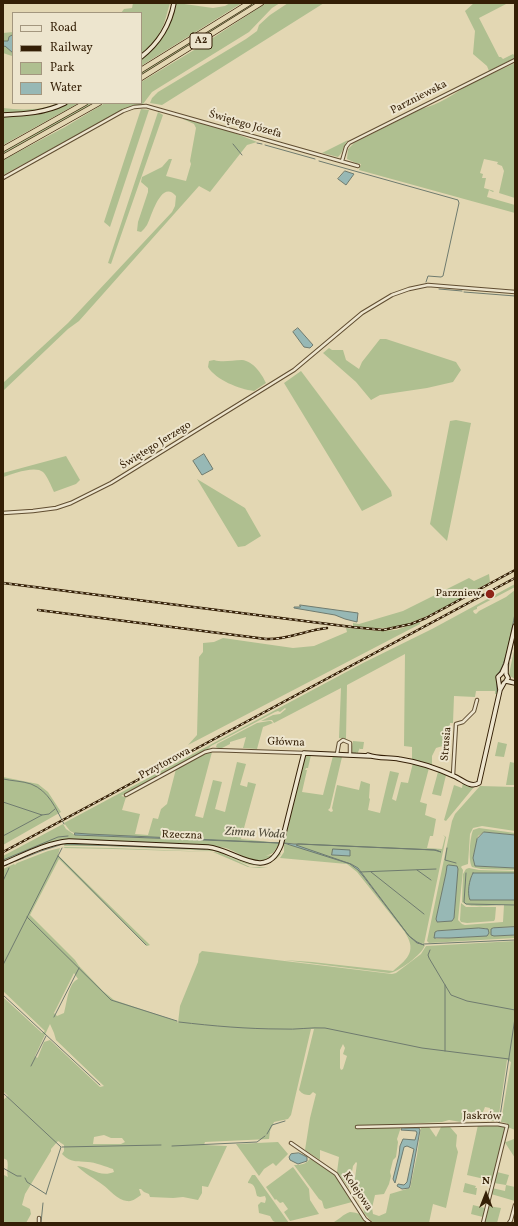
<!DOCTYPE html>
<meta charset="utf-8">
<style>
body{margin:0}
#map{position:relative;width:518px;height:1226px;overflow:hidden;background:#e3d7b3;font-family:Vollkorn,serif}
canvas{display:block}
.frame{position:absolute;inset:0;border:4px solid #341f06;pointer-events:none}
.legend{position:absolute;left:12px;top:12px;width:130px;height:92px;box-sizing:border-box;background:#ede5ce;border:1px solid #a3967e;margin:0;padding:5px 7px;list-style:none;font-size:12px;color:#341f06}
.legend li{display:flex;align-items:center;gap:8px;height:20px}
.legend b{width:20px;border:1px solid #a3967e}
.north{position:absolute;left:466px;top:1174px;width:40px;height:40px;-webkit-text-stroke:3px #ede5ce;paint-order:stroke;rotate:0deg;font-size:11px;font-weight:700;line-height:16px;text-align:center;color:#341f06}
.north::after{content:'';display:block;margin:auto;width:14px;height:18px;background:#341f06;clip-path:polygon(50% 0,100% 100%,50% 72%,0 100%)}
</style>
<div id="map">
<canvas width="518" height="1226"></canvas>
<div class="frame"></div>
<ul class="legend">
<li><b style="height:5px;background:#ede5ce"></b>Road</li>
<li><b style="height:5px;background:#341f06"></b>Railway</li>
<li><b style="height:11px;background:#afbf90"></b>Park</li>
<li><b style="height:11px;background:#97b8b5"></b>Water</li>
</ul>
<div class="north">N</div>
</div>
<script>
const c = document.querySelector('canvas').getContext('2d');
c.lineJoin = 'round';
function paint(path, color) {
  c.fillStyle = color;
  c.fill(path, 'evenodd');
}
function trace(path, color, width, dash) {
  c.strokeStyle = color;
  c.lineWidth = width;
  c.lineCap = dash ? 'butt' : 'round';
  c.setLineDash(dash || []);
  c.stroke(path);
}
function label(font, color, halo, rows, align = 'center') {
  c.font = font + ' Vollkorn,serif';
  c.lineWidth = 4;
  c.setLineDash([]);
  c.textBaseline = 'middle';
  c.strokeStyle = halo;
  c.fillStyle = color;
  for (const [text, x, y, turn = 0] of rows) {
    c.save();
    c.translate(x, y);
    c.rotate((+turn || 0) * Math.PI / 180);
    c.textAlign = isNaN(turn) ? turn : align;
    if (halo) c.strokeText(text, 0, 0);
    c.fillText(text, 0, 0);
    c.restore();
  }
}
paint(new Path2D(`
 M133,3H170L164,24L155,42L141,54V13H121L124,9L132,8Z
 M177,3L213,8L225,6L230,3H242L141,66V60C160,45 171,28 176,4Z
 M251,3H258L141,76V72Z
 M266,3H280L272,8L249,32L160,87L152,92L143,104L129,107L3,175V160L65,127L105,103H141V82L199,47Z
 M288,3H324L162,105L150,103L152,98L158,92L246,39L257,31L259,25L270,15Z
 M474,3H508L479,18L499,57H501L503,59L513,54L515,56V58L489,71L487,66L473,54L475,31L465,11Z
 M13,32V56H12L3,53V33Z
 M515,63V198L499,193L504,171L502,166L497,164L498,162L484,159L480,173L483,174L482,178H486L484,188L494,191L493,192L489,190L487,197L515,205V213L359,170L361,164L356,163L347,159L348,149L354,143L421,109C439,105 456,92 472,83C486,76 501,70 515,63Z
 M57,103H60C42,112 22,112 3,113V108C20,110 41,111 57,103Z
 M68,103H79L3,145V117C29,116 45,116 68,103Z
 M88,103L91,105L3,155V151Z
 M141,109L149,110L110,227L104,222Z
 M158,112L163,115L111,264L108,263Z
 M184,118L232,132L257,142L247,145L210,192L199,186L79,321L68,329L3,391V383L68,323L172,212L175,206L176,196C161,178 151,218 147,225C145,228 143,230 141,232L137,231L138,222L148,192V188L141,182L142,177L162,167L169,159H172L166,176L186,181L191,164L190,161L196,128L194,124L183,119Z
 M348,140C343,146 343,153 338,157L322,153Z
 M380,339H386L456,362L461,370L453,382L427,388L380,395L371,400L356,382L323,353L329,348L332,350H343L346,360L359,369L362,362Z
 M214,360C224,363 231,360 242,360C253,361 262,374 266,383L254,391C239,389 216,380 208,367L209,361Z
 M301,371L391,491L392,496L362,511L284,383Z
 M456,420L471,423L447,541L430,524L450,421Z
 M66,456L80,480L76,484L54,492C51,486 48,477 43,472C35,465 12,474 3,477V473Z
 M197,479L245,508L261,536L245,546L238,547Z
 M489,574L490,582C462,597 427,620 396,627C381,629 367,628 353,626V623L359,624L403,611L469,578L474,581Z
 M515,584V587L477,607V609L474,610L473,611L474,613L476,614L479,611L506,597L515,590V620L505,664L502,671L498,675L497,694H495V691H476L475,697L454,696L453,723H450L449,736H447L446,745L436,748L432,756V766L412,760V747L404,746L405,654L347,685L346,739L339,738L341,688L274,723L272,720L261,721L273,715L280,714L286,709L285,708L280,712L278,711L275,712L211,746L206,751L121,796L126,797L122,810L140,814L135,834L148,835L153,818L158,819L161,809L167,804L176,769L204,754L212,752L195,816L203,818L213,780L222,782L215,809L225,812L237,762L246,764L240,785L247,787L248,782L256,784L241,839L280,843L76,834L70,831L64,823L363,663L432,629Z
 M420,622V624L188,745L197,735L199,657L203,652V643L214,642L223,638L293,648L314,646L347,632L346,628L380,631L396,630Z
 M515,646V679L510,676L509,674Z
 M269,721H271L273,723L263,727L257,749L243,748L246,737L230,742V744L220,749L216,747L217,744L257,723Z
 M353,741L364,742L363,749H360V748L357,754V752L355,754L351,752Z
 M498,742L507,744L504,757L495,756Z
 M306,755H311L308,768H306L305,770H307L302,792L323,795L333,756L342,757L330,808L328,810L331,812L333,811L332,808L337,785L359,790L361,781L370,784L369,798L370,799L368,810L380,813L390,771L399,773L392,799L396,801L401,782L408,783L413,763L429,768L420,802L427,804L425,815L436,819L433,836H430L427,848L442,849L445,837L443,835L446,837L424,944L418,943L409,936L358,868L351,864L332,858L350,864L358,870L409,936L418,944L425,945C423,954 397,973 389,973L284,960L312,962L393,971C409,958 417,950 404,931L357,872L347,864L280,858L284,852V844L296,846L298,844L310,845L284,843Z
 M510,762L515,763V785H506Z
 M438,772L446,775L441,796L432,794Z
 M3,777L38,784L48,792L61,812L3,845Z
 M463,782L474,787L446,821L444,820L454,785L462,788Z
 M480,786L515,787V831L482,826L473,828L470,834L468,864L462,866L461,867L463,870L458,920L462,924L465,925L503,922L504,905C494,905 468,909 462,902L463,874L466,869L469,868L479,870L515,871V873H473L471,877L469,897L470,900H515V927L493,928L491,929V935L494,936L515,935V938L429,943L427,941L452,821L455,814ZM448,866H453L456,891L453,920L439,922H436V919ZM484,928H486L485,936L436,939L435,932L437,931Z
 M63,824L66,829L75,835L280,843L273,853L266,856L272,855L277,851C258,873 246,855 226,848C222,847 217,847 213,846L67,840L3,862V856Z
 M479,828L515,833V835L487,832H484L478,836L473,858L475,866L515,868V870L481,869L472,867C468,860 470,838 473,830Z
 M65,843L211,848C216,850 221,850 226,852C244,860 264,876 279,852L281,854C278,858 273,861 269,863C248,872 233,855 214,851L107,846H64Z
 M65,847L113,848L214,852L221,853L250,867H268L259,868L248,867L213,852L113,849L63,848Z
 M60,848L58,855L150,945L147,946L59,859L30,915L75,960L79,966L103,991L114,1000L177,1021L178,1023L180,1006L198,962L199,954L202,951L392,974L396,973L421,954L426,946L515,941V1130L510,1128L506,1129L503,1140L506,1142L514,1139L515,1158L504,1141L493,1181L467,1175L478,1125L507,1124V1123L501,1122L511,1062L507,1060L498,1121H488L490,1108L485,1107L480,1119L474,1120L468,1119L461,1122L449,1120L442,1122L402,1124L397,1139L398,1142L396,1157L393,1160L390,1172L391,1176L389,1184L384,1194L375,1195L372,1208L373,1214L379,1216L386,1213L390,1194L410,1188L417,1155L421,1127H429L436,1137L441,1127H450L457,1135L456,1146L458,1152L446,1208L433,1204L429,1223L372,1222L364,1213L362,1202L357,1195L359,1190L354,1186L357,1163L356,1162L353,1166L349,1188L337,1172L339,1157L320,1150V1160L305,1150L310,1118L316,1094L313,1092L310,1095C305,1095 302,1094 299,1090L314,1029H311L291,1115L288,1119L274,1122L270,1131L269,1139L205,1142L204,1145L227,1146L208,1187L202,1186V1193L198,1200L183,1197L173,1198L150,1197L149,1194L144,1192L141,1189H139L141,1195C137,1198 132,1202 127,1201C117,1200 110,1190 103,1185C94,1178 85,1174 77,1166C90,1167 100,1178 114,1172L113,1169C107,1167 94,1162 88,1162C77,1161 71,1163 62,1154L64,1151V1145L58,1141L51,1149V1151L25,1194L22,1205L30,1209L31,1214L26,1223H3V1177L4,1175L8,1177C6,1171 9,1166 7,1160L3,1158V1125L4,1123L3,1121V1100L8,1096L3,1091V997L42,1033L45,1031L3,991V869L14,864L15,865L17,863L48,851ZM74,973L78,979C68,983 67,1003 64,1013L57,1016L54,1013ZM50,1024L54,1033L56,1040L104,1086L100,1087L50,1040L44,1042L38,1057L37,1058L35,1056ZM343,1044L345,1048L343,1054L347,1056L343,1069L341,1070L340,1068V1050ZM104,1135L111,1138H122L125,1142L121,1144H93L94,1137Z
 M461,903L466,907H496L495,919L494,921L467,923L461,922L460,920Z
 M278,1142L288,1154L276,1166L273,1163L264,1169L259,1176L236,1144Z
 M311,1157L332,1171L339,1179L353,1201L352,1202L326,1209L324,1208L322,1201L319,1199L294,1165C302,1165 307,1164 311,1157Z
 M293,1167L309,1189L310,1200L319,1214L290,1221L284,1212L288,1209L283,1202L280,1203L276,1199L275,1200L266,1187Z
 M497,1172L509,1175L506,1185L515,1187V1201L491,1194L492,1188L505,1191L506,1185L494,1183Z
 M252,1175H255L289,1223H277L273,1221L270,1216L259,1213L258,1205L261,1202L265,1203L266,1199L265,1196L260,1197L257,1196C255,1190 256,1184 248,1183V1182Z
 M465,1183L476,1186L475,1188H477L476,1195L463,1192Z
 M473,1205L485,1208L483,1217L471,1214Z
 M488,1206L501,1208L497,1223H484Z
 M350,1212C362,1213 361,1216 368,1223H332C339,1220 343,1214 350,1212Z`), '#afbf90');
const water = new Path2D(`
 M13,35V53L5,46L3,47V41H8L9,37Z
 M345,171L354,174L346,185L338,179Z
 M298,328L313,345L310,348L304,347L293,332Z
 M204,454L213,469L202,475L193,461Z
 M300,605L358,613L357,622L345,619L335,615L294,608V607H300Z
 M484,832L515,835V868L475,866L473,858L477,839Z
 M75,833L88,834L280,843L75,835Z
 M284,843L294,844H300L436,850L441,852L434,850L298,844L296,845L351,864L358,868L409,936L417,942L424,945L417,943L409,936L363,876L358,870L350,864Z
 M333,849L350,850V856L333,855H332Z
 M449,865L457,866L458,869L454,918L452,921L437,922L436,919L446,873L447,866Z
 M473,873H515V900H470C467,893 469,880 473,873Z
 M515,927V935L494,936L491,935V929L493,928Z
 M479,928L488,929L489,933L487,936L449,938H434L435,932L437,931Z
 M405,1128H419L420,1130L410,1185L409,1188L402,1189L397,1186L398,1184L404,1185L407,1182L414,1149L407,1146L404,1147L395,1183L393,1179L399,1155L400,1146L403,1139L415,1140L417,1133L416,1131L401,1130L402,1128Z
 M299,1153L307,1157V1161L298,1164L290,1160L289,1157L291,1154Z`);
paint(water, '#97b8b5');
trace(water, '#6f7b6f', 1);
trace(new Path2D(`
 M257,143L262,144
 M233,144L242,155
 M265,145L315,159
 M319,161L458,200L459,203L443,276L441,277L428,276L426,282
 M439,289L462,291
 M464,292L515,296
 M510,659L514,639
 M508,671L509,663
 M497,681V675C507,664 511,631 515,614
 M497,692V684
 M3,779C12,781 22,781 31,784C49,791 56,809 64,824
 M3,802L42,815L49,814L55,809
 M3,836L42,815
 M447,848L445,860L456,863
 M58,856L146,945
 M3,860L58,837L68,836
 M16,861L41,851L63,844L205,849
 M3,866L7,865
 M417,870L431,880
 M360,872L436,869
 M371,872L424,914
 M466,873L464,902L466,904L515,905
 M3,881L9,868
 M27,917L111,1000L177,1021
 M424,944L515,940
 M430,950L428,955L429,958L451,995L467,1001L515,1010
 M3,965L62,848
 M445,985V1051
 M3,995L100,1085
 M54,1017L79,968
 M179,1022C213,1026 247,1029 282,1029C296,1030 310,1027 325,1028L422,1048L509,1059
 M31,1066L46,1036
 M3,1093L61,1147L46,1194
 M499,1123L515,1018
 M267,1134L272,1125L285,1121
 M172,1146L257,1142L265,1136
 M62,1147L161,1145
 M3,1168L17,1176H21
 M25,1178L27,1182L46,1194
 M41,1223L43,1203`), '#6f7b6f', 1);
const street = new Path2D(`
 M342,161L346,147L349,143L515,60
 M3,178L123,111L134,107L146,106L358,166
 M3,513L33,511L56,508L71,503L111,483L294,370L362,313L392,295L409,289L428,285L515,292
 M337,754L339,743L343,740L350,743V755
 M453,775L456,724L463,722L474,711L477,700
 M126,795L205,752L213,750L304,753
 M357,1127L497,1124L507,1126L483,1223
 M291,1143L336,1174L365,1219L370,1223
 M39,1223V1218
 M509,1223L511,1220L515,1205`);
const secondary = new Path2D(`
 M141,57C159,43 170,25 174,3
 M3,115C25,114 45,113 65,103
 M506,681L508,678L506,674V665
 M506,681L515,683
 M500,690L504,683
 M368,755C378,759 390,757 399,759C419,762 439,769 456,777C464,781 471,788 479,783L500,690L498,677L502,673L506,664L515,626
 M3,864C24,855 46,843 69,841L208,847C234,849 266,883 281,845L304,753L370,756`);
const highway = new Path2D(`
 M141,70L249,3
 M141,78L261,3
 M3,149L85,103
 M3,157L99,103`);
trace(street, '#604d31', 4.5);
trace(secondary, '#341f06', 5.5);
trace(highway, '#341f06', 6);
trace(street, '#ede5ce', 2.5);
trace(secondary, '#ede5ce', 3.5);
trace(highway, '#e3d7b3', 4.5);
const rail = new Path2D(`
 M3,583L352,627L383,630L411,624L426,618L515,570
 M38,610L266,639C287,640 306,630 327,628
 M3,852L515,578`);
trace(rail, '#341f06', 2.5);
trace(rail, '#ede5ce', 1, [3]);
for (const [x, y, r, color] of [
 [490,594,5,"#8f2418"]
]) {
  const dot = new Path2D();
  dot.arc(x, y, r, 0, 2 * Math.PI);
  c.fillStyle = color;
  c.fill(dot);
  trace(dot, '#ede5ce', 1.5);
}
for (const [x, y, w] of [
 [201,41,22]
]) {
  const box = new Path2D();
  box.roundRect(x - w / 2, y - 8, w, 16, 3);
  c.fillStyle = '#ede5ce';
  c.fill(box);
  trace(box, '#341f06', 1);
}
label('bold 10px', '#341f06', null, [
 ["A2",201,41]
]);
label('11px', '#341f06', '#ede5ce', [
 ["Parzniewska",419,98,-27],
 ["Świętego Józefa",245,125,16],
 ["Świętego Jerzego",156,446,-32],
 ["Główna",286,743,2],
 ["Strusia",447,744,-85],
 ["Przytorowa",165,764,-28],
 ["Rzeczna",182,836,2],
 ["Jaskrów",482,1117,1],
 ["Kolejowa",357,1192,56]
]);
label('11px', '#341f06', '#ede5ce', [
 ["Parzniew",481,594]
], 'right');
label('italic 12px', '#524d3b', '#ede5ce', [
 ["Zimna Woda",255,834,3]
]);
</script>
